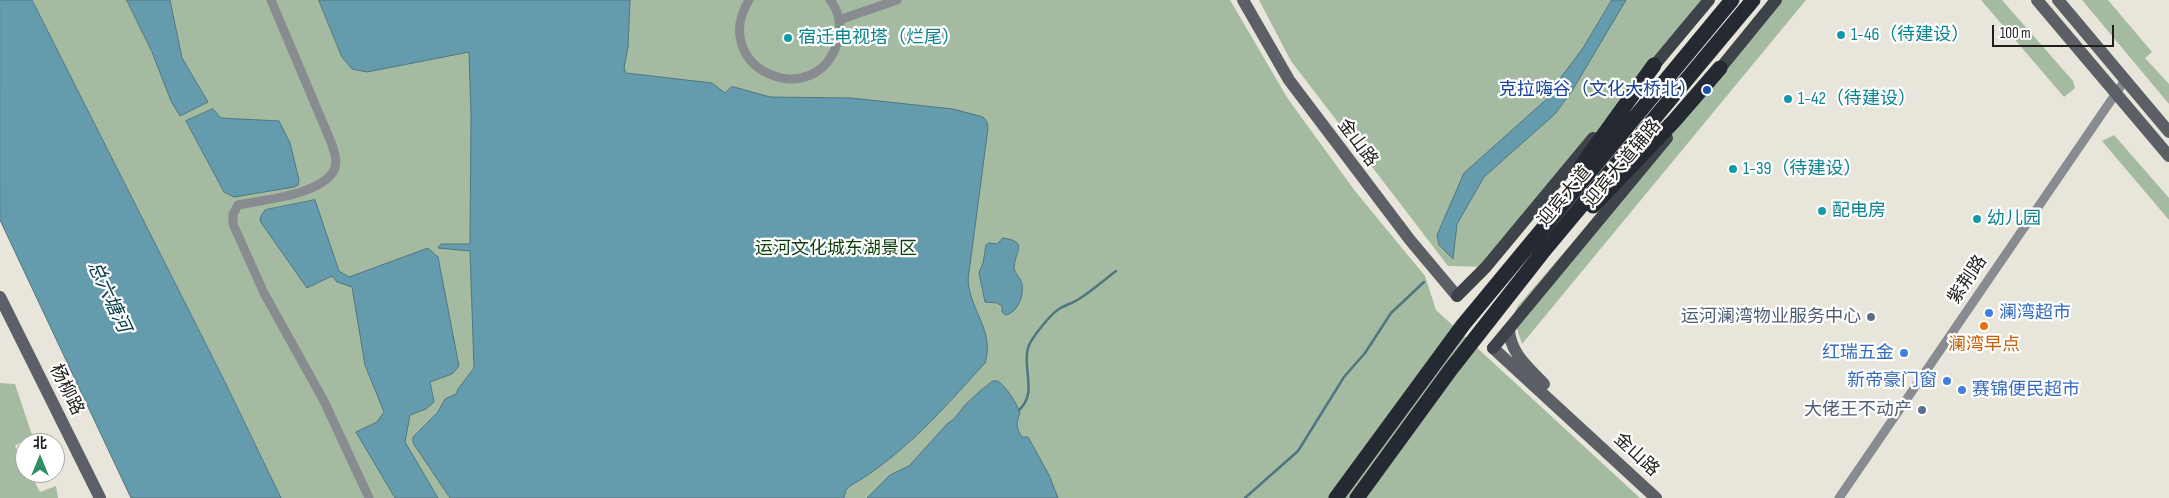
<!DOCTYPE html>
<meta charset="utf-8">
<style>
body{margin:0}
#map{position:relative;width:2169px;height:498px;overflow:hidden;background:#e8e5da;font-family:"Sofia Sans Condensed","Noto Sans SC",sans-serif}
canvas{display:block}
.north{position:absolute;left:15px;top:433px;width:50px;height:50px;box-sizing:border-box;background:#fff;border:1px solid #a6a5a4;border-radius:50%;rotate:0deg;font-size:14px;font-weight:700;line-height:20px;text-align:center;color:#201f1b}
.north::after{content:'';display:block;margin:auto;width:18px;height:22px;background:#318d63;clip-path:polygon(50% 0,100% 100%,50% 72%,0 100%)}
.scale{position:absolute;left:1992px;top:25px;width:122px;height:22px;box-sizing:border-box;border:2px solid #201f1b;border-top:0;padding-left:6px;font-size:15px;line-height:18px;white-space:nowrap;color:#201f1b;-webkit-text-stroke:4px #fff;paint-order:stroke}
</style>
<div id="map">
<canvas width="2169" height="498"></canvas>
<div class="north">北</div>
<div class="scale">100 m</div>
</div>
<script>
const c = document.querySelector('canvas').getContext('2d');
c.lineJoin = 'round';
function paint(path, color) {
  c.fillStyle = color;
  c.fill(path, 'evenodd');
}
function trace(path, color, width, dash) {
  c.strokeStyle = color;
  c.lineWidth = width;
  c.lineCap = dash ? 'butt' : 'round';
  c.setLineDash(dash || []);
  c.stroke(path);
}
function label(font, color, halo, rows, align = 'center') {
  c.font = font + ' "Sofia Sans Condensed","Noto Sans SC",sans-serif';
  c.lineWidth = 4.5;
  c.setLineDash([]);
  c.textBaseline = 'middle';
  c.strokeStyle = halo;
  c.fillStyle = color;
  for (const [text, x, y, turn = 0] of rows) {
    c.save();
    c.translate(x, y);
    c.rotate((+turn || 0) * Math.PI / 180);
    c.textAlign = isNaN(turn) ? turn : align;
    if (halo) c.strokeText(text, 0, 0);
    c.fillText(text, 0, 0);
    c.restore();
  }
}
paint(new Path2D(`
 M32,0H1230L1288,99L1355,191L1425,276L1436,310L1640,498H281L223,378Z
 M1259,0H1713L1489,267L1448,266L1291,61Z
 M1781,0H1806L1522,344L1513,317L1517,307Z
 M1981,0H2002L2073,81L2075,88L2064,97Z
 M2082,0H2108L2152,52L2145,58L2169,84V104Z
 M2114,135L2169,198V220L2102,141Z
 M0,383L15,384L32,435L15,446L25,464V473H30L40,492L56,486L58,498H0Z`), '#a4bba2');
const water = new Path2D(`
 M0,0H32L223,378L281,498H131L0,220Z
 M127,0H170L182,58L208,102L180,116L171,101L152,52Z
 M319,0H630L628,47L624,68L626,73L712,83L725,93L731,87H734L770,97L851,98L953,109L983,117L987,122L988,128L968,280C970,311 995,331 985,363C944,408 904,455 850,486L846,490L844,498H450L413,443V437L438,412L445,399L456,394L458,389L474,368L470,251L438,248L441,244H470L471,115L469,52L367,72L352,69L342,57Z
 M1612,0H1626L1572,91L1555,114L1484,177L1457,224L1453,259L1439,245L1437,235L1464,173L1549,97L1559,80L1583,48Z
 M213,109L221,118L279,121L290,143L299,180L298,185L294,187L234,197L224,192L186,121Z
 M315,200L339,271L349,277L428,248L438,257L459,366L452,374L430,382L434,402L426,409L410,415L405,442L438,498H395L356,432L377,422L384,412L365,365L352,287L337,282L332,276L307,288L260,221L261,216L265,210Z
 M1003,238C1030,242 1014,251 1014,269C1016,274 1021,279 1022,284C1024,296 1018,312 1006,315L1002,312V306L997,303L985,302L979,273L983,263L986,245L989,243L997,244Z
 M993,381H998C1008,389 1016,402 1020,413C1016,422 1016,429 1022,437H1028L1049,475L1058,498H867L890,475L909,466L947,424L954,419L966,404L980,391Z`);
paint(water, '#649cad');
trace(water, '#507681', 1);
trace(new Path2D(`
 M1019,410C1038,393 1022,368 1028,348C1031,338 1050,315 1059,309C1065,305 1073,303 1079,299C1092,291 1104,280 1116,271
 M1245,498L1298,451L1344,377L1365,353L1391,313L1424,282`), '#507681', 2.5);
trace(new Path2D(`
 M271,0L331,142C334,151 339,163 333,172C318,195 264,200 238,205L233,214V224L264,293L324,401L369,498
 M749,0C707,70 818,115 838,40C842,27 839,11 830,0
 M839,20L897,0
 M1839,498L2125,80`), '#888b8f', 9);
trace(new Path2D(`
 M1243,0L1289,80L1410,240L1457,296
 M2037,0L2169,156
 M2058,0L2169,132
 M0,297L100,498
 M1509,329C1510,353 1528,367 1544,384
 M1493,348L1656,498`), '#5c6066', 12);
trace(new Path2D(`
 M1648,73L1709,0
 M1714,76L1776,0
 M1457,296L1486,267L1593,138
 M1493,348L1667,138`), '#3e434a', 12);
trace(new Path2D(`
 M1582,165L1654,65
 M1593,206L1674,121L1720,68
 M1336,498L1463,325L1732,0
 M1357,498L1451,369L1542,253L1753,0`), '#252a32', 15);
for (const [x, y, r, color] of [
 [1841,35,5,"#0f9aa8"],
 [788,38,5,"#0f9aa8"],
 [1707,90,5,"#1a4fb4"],
 [1788,99,5,"#0f9aa8"],
 [1733,169,5,"#0f9aa8"],
 [1822,211,5,"#0f9aa8"],
 [1977,219,5,"#0f9aa8"],
 [1989,313,5,"#3f7fe0"],
 [1871,317,5,"#5c6f8a"],
 [1984,326,5,"#e8710a"],
 [1904,353,5,"#3f7fe0"],
 [1947,381,5,"#3f7fe0"],
 [1962,390,5,"#3f7fe0"],
 [1922,410,5,"#5c6f8a"]
]) {
  const dot = new Path2D();
  dot.arc(x, y, r, 0, 2 * Math.PI);
  c.fillStyle = color;
  c.fill(dot);
  trace(dot, '#fff', 2);
}
label('18px', '#0d838f', '#fff', [
 ["1-46（待建设）",1851,35],
 ["宿迁电视塔（烂尾）",798,38],
 ["1-42（待建设）",1798,99],
 ["1-39（待建设）",1743,169],
 ["配电房",1832,211],
 ["幼儿园",1987,219]
], 'left');
label('18px', '#164399', '#fff', [
 ["克拉嗨谷（文化大桥北）",1697,90]
], 'right');
label('18px', '#201f1b', '#fff', [
 ["金山路",1357,143,53],
 ["迎宾大道辅路",1623,164,-50],
 ["迎宾大道",1565,197,-50],
 ["紫荆路",1968,280,-56],
 ["杨柳路",66,390,64],
 ["金山路",1636,455,43]
]);
label('18px', '#0c3e0b', '#fff', [
 ["运河文化城东湖景区",836,249]
]);
label('18px', '#366cbe', '#fff', [
 ["澜湾超市",1999,313],
 ["红瑞五金",1894,353,"right"],
 ["新帝豪门窗",1937,381,"right"],
 ["赛锦便民超市",1972,390]
], 'left');
label('18px', '#4e5e75', '#fff', [
 ["运河澜湾物业服务中心",1861,317],
 ["大佬王不动产",1912,410]
], 'right');
label('18px', '#c56008', '#fff', [
 ["澜湾早点",1984,345]
]);
label('italic 19px', '#043a47', '#fff', [
 ["总六塘河",108,297,65]
]);
</script>
